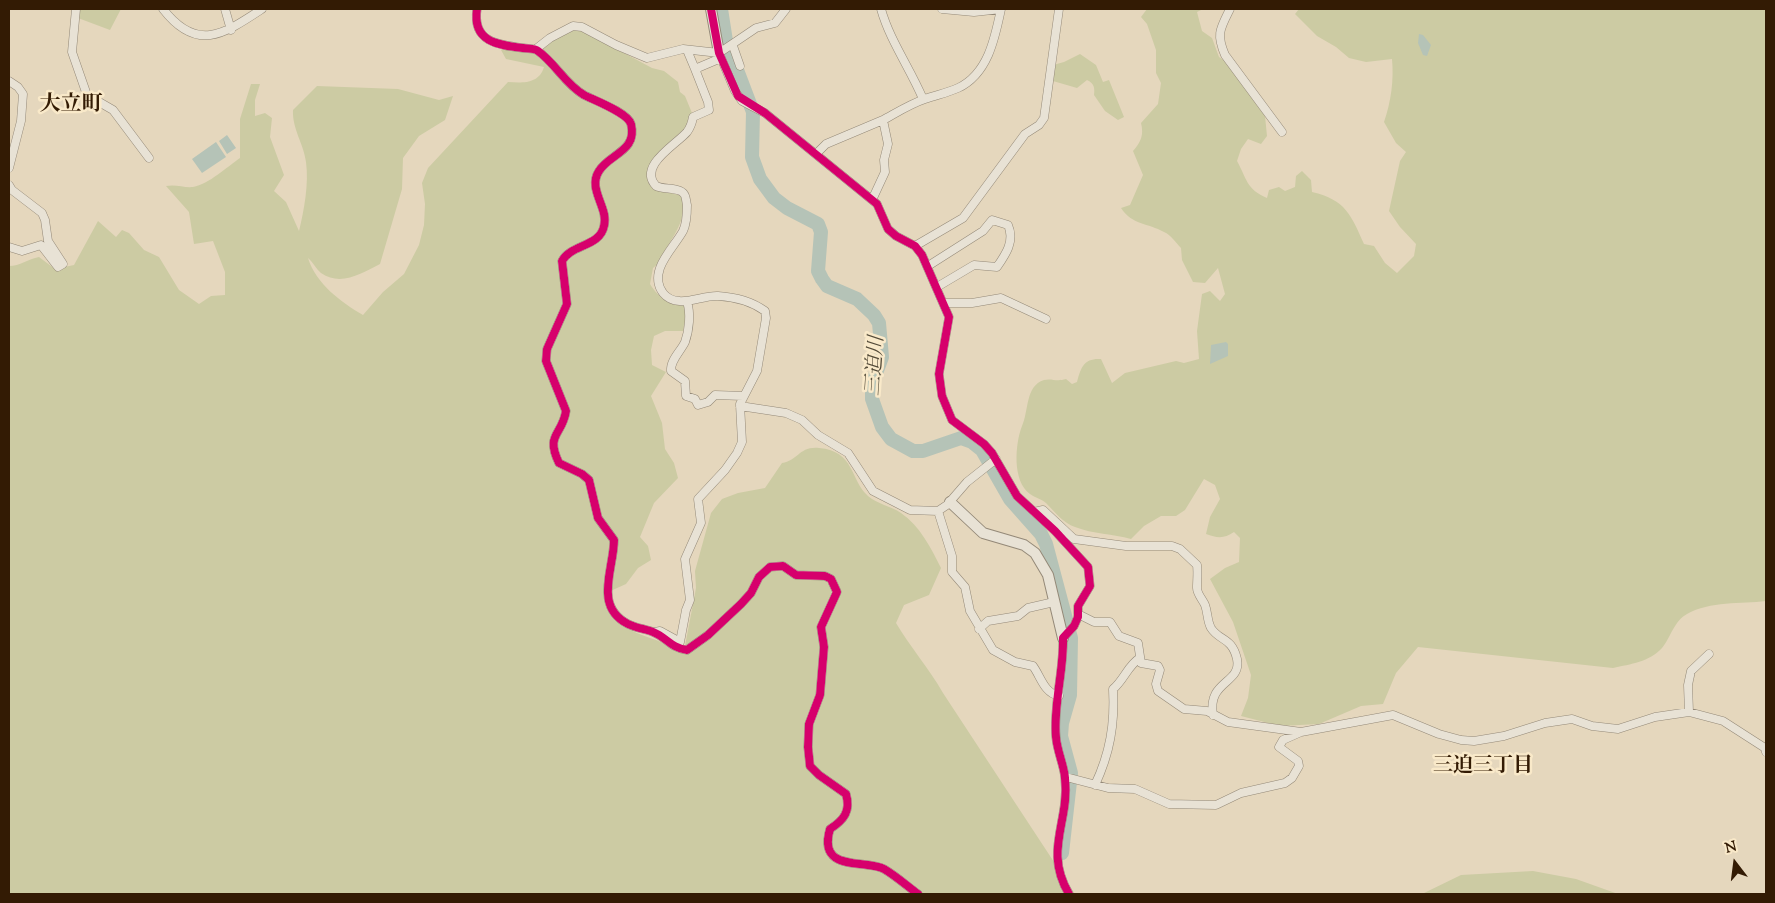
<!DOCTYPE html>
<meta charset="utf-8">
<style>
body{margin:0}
#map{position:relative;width:1775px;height:903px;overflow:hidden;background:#e5d7bd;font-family:"Sorts Mill Goudy",serif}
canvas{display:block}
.frame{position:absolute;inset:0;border:10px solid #331b04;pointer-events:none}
.north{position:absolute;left:1710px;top:838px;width:50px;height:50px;-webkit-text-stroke:4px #f9e9c9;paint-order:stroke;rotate:345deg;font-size:14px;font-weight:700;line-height:20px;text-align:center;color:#331b04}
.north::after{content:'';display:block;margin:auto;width:18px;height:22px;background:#331b04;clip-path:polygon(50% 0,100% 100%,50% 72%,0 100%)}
</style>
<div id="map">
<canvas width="1775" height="903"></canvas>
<div class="frame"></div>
<div class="north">N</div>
</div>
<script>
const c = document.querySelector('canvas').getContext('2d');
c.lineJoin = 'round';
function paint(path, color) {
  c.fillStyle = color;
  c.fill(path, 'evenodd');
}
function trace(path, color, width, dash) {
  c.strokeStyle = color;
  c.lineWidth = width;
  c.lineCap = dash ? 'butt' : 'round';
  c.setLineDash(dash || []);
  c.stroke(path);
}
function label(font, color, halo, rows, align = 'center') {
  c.font = font + ' "Sorts Mill Goudy","Noto Serif JP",serif';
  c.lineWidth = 5;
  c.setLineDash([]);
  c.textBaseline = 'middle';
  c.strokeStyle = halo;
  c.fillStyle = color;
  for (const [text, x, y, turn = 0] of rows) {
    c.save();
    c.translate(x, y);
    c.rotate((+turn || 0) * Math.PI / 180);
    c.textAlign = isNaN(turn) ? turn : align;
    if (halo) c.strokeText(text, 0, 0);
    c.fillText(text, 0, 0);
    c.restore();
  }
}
paint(new Path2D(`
 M78,9H121L110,30L78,18Z
 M1147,9H1203L1197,12L1202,31L1212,38L1219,57L1225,61L1265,116L1267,136L1261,144L1248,139L1241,149L1237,161C1247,179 1246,189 1267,198L1269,190L1279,187L1285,191L1295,187L1296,176L1302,171L1311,180L1312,192C1346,200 1351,215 1364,244L1374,246L1385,263L1397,273L1414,256L1416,244L1400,227L1389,211L1400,161L1406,152L1396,143L1384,122C1391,102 1394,80 1392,59L1366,62L1349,58L1336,47L1317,36L1295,14L1299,9H1766V601C1741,604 1710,601 1687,614C1674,621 1671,637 1662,648C1649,662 1631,664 1613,668L1418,647L1396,673L1383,704L1361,706L1319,724L1280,726L1241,716L1248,698L1251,675L1233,622L1210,579L1225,568L1239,562L1240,538L1234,532C1224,539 1217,538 1206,534L1210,517L1220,499L1215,485L1204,479L1185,510L1176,516H1161L1144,526L1131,539C1113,534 1093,534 1075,527C1063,523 1055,512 1046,503C1042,499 1035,498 1030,494C1012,481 1015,444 1022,426C1029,411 1025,386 1044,380C1052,378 1056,382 1066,379L1072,384L1077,382C1081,367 1084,358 1101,359L1112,383L1125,373L1176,361L1184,363L1199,359L1197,331L1202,294L1210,291L1220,301L1225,294L1218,268L1205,283L1193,282L1182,260L1181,248C1176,243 1171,235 1164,232C1148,223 1132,225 1121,208L1130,205L1143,175L1133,151C1141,142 1144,135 1141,123L1158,104L1161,83L1156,73V50L1147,24L1141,17Z
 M569,30H581L652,68L664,71L678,82L680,92L685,96L692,113L689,124L659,153L648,175L652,187L682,196C689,223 668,240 659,263L653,268L650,284C659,299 669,302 686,306V316L683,331H665L654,336L651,350L652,365L666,372L651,396L662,423L665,449L674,463L678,478L654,503L640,537L648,546L651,560L638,568L626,584L606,593C610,625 628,630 656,640C667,644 668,649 684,651L696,588L695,571L711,513L722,499L738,493L765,488L782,463C798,461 799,446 819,448C855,451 850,480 868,496C877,504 891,506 901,513C920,526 931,548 941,568L929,595L904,605L896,623C910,647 929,668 943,693L1075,894H9V266C20,266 28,259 39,257L55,269L74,265L98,221L116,237L122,230L129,233L144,250L159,257L179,290L199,304L211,296L225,295V272L213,241L194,244L189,212L166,186C176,184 184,188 193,187C209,184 227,167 240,158V119L251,84H260L255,100V116L265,113L272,118L270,137L284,175L274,191L286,202L299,231C304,210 309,184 306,162C304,144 292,129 293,110L317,86L398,89L439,100L453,96L445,120L419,136L403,158L402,189L380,264C362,273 341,287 321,273C316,269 313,262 308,258C316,284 341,302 363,315L383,292L404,274L419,245L424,225L425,204L422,183L428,168L508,82C523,83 539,84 544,67L506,59L501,50L536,51Z
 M1080,54L1096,65L1103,82L1109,80L1124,117L1118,120L1105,111L1094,95C1095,88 1094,83 1087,80L1077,88L1053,81V65L1064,62Z
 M1533,871L1576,879L1618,894H1422L1461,875Z`), '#cccba3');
paint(new Path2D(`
 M1419,34L1423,35L1431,45L1427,56L1423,55L1418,43Z
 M227,135L236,148L227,154L219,141Z
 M216,142L226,157L202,173L192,159Z
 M1226,342L1228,344V356L1210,364L1211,345Z`), '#b5c3b7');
trace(new Path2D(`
 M721,9L726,41L753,112L752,157L760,179L774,198L787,208L818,224L821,232L818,271L822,279L827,286L857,299L874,315L879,323L882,357L872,384V399L882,427L891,439L913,451H923L961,438L972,442L982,450L1010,499L1041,534L1046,544L1071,638L1070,695L1062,723L1061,736L1071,773L1062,853`), '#b5c3b7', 14);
const minor = new Path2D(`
 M76,9L72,52L87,95L113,110L149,158
 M163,9C197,53 224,34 262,9
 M225,9L231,30
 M477,9C472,42 498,45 523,48C528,49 534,48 538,51C556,64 565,84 584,95C596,101 628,113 631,124C638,151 609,154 599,171C587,189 609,208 604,226C600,247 571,244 562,261L567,304L547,349L546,361L566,411C562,436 545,434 559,463L582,474L589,480L598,518L614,540C614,569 593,606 628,624C636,628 645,629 653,632C666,637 671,648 687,650L708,635L741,604L751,593L759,577L770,567L783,566L796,575L825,576L831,579L837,592L821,627L824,647L820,695L809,724L808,747L810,766L819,775L846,794C851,811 844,820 830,829C817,873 866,859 884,869C896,876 907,886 918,894
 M881,9C890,41 910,68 923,99
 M942,9L974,12L1001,9
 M1230,9C1220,29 1216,34 1225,55L1282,132
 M733,46L740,66
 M536,49L550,38L573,26L582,27L616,45L647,58L683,49L719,53L756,28L775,23L786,9
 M687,50L695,69
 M719,53L735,91L742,101L765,113L877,204L888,229L896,236L915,246L922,255L949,317L939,374L942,396L952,420L984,444L992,453L1017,496L1055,531L1088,567L1090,586L1078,606V617L1074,626L1063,638C1064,671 1053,705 1056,737C1057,751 1064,765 1065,778C1070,822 1043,850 1069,894
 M9,81L18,87L23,94L21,121L9,168
 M816,154L826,144L883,120
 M9,185L12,190L42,213L45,220L48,241L63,264L58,267L41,245L22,251L9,247
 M872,200L885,172L884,160L888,144L883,120C896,113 910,104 925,99C936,95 947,93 958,88C988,74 995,38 1001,9
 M915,246L963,218L1025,134L1039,125L1044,118L1059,9
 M928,266L983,231L992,220L1008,225C1015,241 1006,254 997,267L974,265L937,287
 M687,302C691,313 689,331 685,342C681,351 670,360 671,371L685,381L686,396L695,399L698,405L708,402L715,395L743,396
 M944,303H972L1001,298L1046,319
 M740,406L786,413L802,420L818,435L848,453L873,491L910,510L938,511L952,556V572L965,587L970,611L993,650L1015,662L1033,666C1041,677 1044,693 1059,696
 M938,511L947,505L967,482L996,459
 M1034,512L1043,510L1074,539L1126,546H1172L1180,549L1197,565C1198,573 1197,580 1197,588C1197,594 1203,600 1205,605C1208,613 1207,621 1211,628C1219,641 1232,637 1237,659C1242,684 1207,680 1213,715
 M1078,614L1094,622H1110L1119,636L1138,643L1141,663L1158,666L1160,670L1156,684L1158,691L1184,709L1207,711L1228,722L1301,732
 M979,629L988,621L1018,616L1028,608L1054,602
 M655,632L660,631L680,642L686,610L690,600L685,559L701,523L698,499L725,470L737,453L742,442L740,404L757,371L766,318L765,311C751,301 735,297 718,296C700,295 677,310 663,293C647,271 674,248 683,231C687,223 687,213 687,205C686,201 686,196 684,194C680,187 663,190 656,186C637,166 677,144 687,132C690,128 692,123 693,117L709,110L708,102L695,69L721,58
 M1689,712L1688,685L1691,671L1709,654
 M1066,777L1108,788L1135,789L1169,804L1216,805L1241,793L1285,783L1292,778L1299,766L1298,761L1279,747L1283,740L1301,732L1393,715L1439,734L1461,740L1474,741L1504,736L1545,723L1572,719L1592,726L1618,729L1655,717L1689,712L1723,721L1765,748L1766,752
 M1095,785C1110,753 1115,724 1113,689C1124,680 1128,665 1140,658`);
const tertiary = new Path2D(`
 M711,9L719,53
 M950,502L983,533L1024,545L1035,553L1048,575L1063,638`);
trace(minor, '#948978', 9);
trace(tertiary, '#948978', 12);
trace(minor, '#e8e2d5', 8);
trace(tertiary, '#e8e2d5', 10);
trace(new Path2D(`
 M477,9C472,42 498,45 523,48C528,49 534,48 538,51C556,64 565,84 584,95C596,101 628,113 631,124C638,151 609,154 599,171C587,189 609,208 604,226C600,247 571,244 562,261L567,304L547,349L546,361L566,411C562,436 545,434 559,463L582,474L589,480L598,518L614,540C614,569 593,606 628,624C636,628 645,629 653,632C666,637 671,648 687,650L708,635L741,604L751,593L759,577L770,567L783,566L796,575L825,576L831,579L837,592L821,627L824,647L820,695L809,724L808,747L810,766L819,775L846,794C851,811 844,820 830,829C817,873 866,859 884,869C896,876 907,886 918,894
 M711,9L719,53L738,96L765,113L877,204L888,229L896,236L915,246L922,255L949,317L939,374L942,396L952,420L984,444L992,453L1017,496L1055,531L1088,567L1090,586L1078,606V617L1074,626L1063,638C1064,671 1053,705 1056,737C1057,751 1064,765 1065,778C1070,822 1043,850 1069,894`), '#d6006c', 8);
label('italic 20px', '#544b39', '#f9e9c9', [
 ["三迫川",877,366,-86]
]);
label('bold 20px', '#331b04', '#f9e9c9', [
 ["三迫三丁目",1483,768]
]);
label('bold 21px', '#331b04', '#f9e9c9', [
 ["大立町",71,106]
]);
</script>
